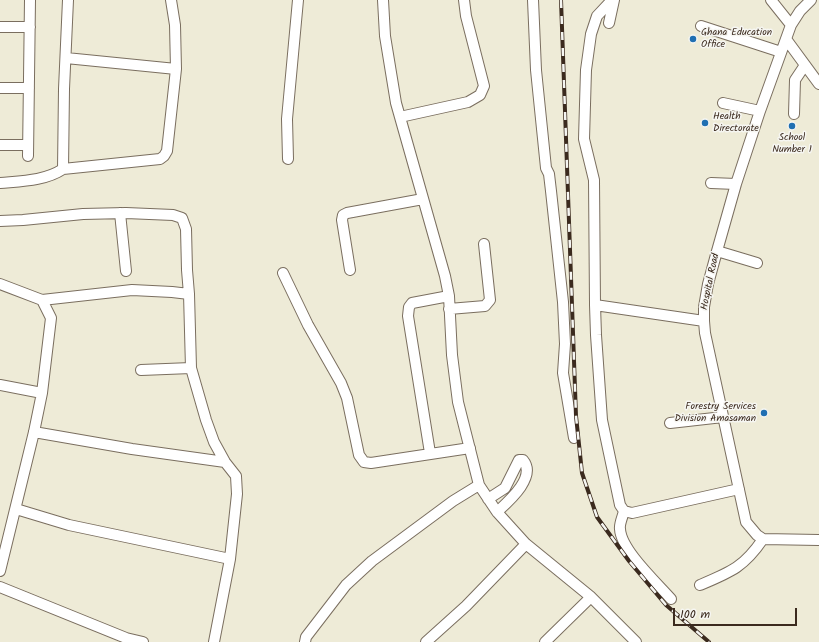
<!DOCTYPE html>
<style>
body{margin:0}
#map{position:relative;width:819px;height:642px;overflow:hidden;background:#eeebd7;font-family:Kalam,sans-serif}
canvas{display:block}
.scale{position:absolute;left:673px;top:608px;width:124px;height:18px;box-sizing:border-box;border:2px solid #3b2a1e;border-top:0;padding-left:5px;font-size:12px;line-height:14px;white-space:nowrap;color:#3b2a1e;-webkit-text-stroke:3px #f6f6f2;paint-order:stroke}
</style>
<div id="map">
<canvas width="819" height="642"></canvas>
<div class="scale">100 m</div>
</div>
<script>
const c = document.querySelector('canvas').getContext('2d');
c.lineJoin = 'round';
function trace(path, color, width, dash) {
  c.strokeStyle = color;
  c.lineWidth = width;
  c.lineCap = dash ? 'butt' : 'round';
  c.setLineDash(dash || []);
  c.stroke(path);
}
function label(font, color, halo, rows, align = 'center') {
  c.font = font + ' Kalam,sans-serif';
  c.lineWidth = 3;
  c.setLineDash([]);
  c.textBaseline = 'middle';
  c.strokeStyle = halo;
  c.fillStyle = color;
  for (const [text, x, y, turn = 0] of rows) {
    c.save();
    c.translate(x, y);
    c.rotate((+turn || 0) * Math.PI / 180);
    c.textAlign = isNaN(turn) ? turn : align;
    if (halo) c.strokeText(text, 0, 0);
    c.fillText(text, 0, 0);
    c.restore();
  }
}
const minor = new Path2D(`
 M383,0L385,36L396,103L445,276L449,296L452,355L458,402L479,485L497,512L526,544L591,597L636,642
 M533,0L536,70L546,168L549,174L551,191L563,302L565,344L563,373L574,438
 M612,0L597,16L591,34L586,70L584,139L594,180L595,305L704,321
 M771,0L791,25
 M811,0L800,11L791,25L760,111L736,184L717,251L708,284L704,307V321L705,333L746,522L757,535L763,539L819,540
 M609,23L614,0
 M701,26L781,52
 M0,27H30
 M786,39L819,84
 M66,58L176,69
 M0,88H29
 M723,103L760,111
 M794,114L795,80L805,65
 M400,117L468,102L480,95L484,86L466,16L464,0
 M0,145H28
 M28,156L30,0
 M288,159L287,119L298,0
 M63,169L64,89L68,0
 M0,183C21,181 45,181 63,169L160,159L164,156L167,151L176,69L175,25L171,0
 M711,183L736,184
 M120,213L126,271
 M0,221L23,220L83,214L126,213L173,215L182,218L186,229L187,270L189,294
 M717,251L757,263
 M350,270L342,220L343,215L347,213L423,199
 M283,273L308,325L341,383L347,398L359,455L364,462L371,463L470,448
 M0,284L42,300L132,290L172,292L189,294L191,368L206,420L214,442L225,462L236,476L237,494L230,559L214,642
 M595,305L596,335L602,420L620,505L624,511L632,513L739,489
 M449,309L485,306L490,300L484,244
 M141,370L191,368
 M0,385L42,393
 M670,423L723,417
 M34,432L132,449L225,462
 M430,453L408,316L409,307L412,303L449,296
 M488,499L505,488L519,460H523C537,477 509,501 497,512
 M16,509L69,525L230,559
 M624,511C623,516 619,524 620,529C621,550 657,583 671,599
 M0,571L34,432L42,393L51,318L42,300
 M700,585C731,572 744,567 763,539
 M0,587L126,638L143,642
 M305,642L306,637L346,585L372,561L453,501L479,485
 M426,642L466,606L526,544
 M545,642L591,597`);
trace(minor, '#7a6e5f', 12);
trace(minor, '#fff', 10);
const rail = new Path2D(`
 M561,0L576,416L582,473L597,517L629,561L666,605L709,642`);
trace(rail, '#3b2a1e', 4);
trace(rail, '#f6f6f2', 2.5, [8]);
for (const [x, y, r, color] of [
 [693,39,4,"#1f6fb2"],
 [705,123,4,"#1f6fb2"],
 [792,126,4,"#1f6fb2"],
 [764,413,4,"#1f6fb2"]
]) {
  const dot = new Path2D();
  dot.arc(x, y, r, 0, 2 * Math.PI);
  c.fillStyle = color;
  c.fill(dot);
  trace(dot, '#f6f6f2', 1.5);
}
label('10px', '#3b2a1e', '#f6f6f2', [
 ["Ghana Education",701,33],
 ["Office",701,45],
 ["Health",713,117],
 ["Directorate",713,129],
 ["School",792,138,"center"],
 ["Number 1",792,150,"center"],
 ["Forestry Services",756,407,"right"],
 ["Division Amasaman",756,419,"right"]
], 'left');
label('10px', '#3b2a1e', '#f6f6f2', [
 ["Hospital Road",711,282,-78]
]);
</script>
